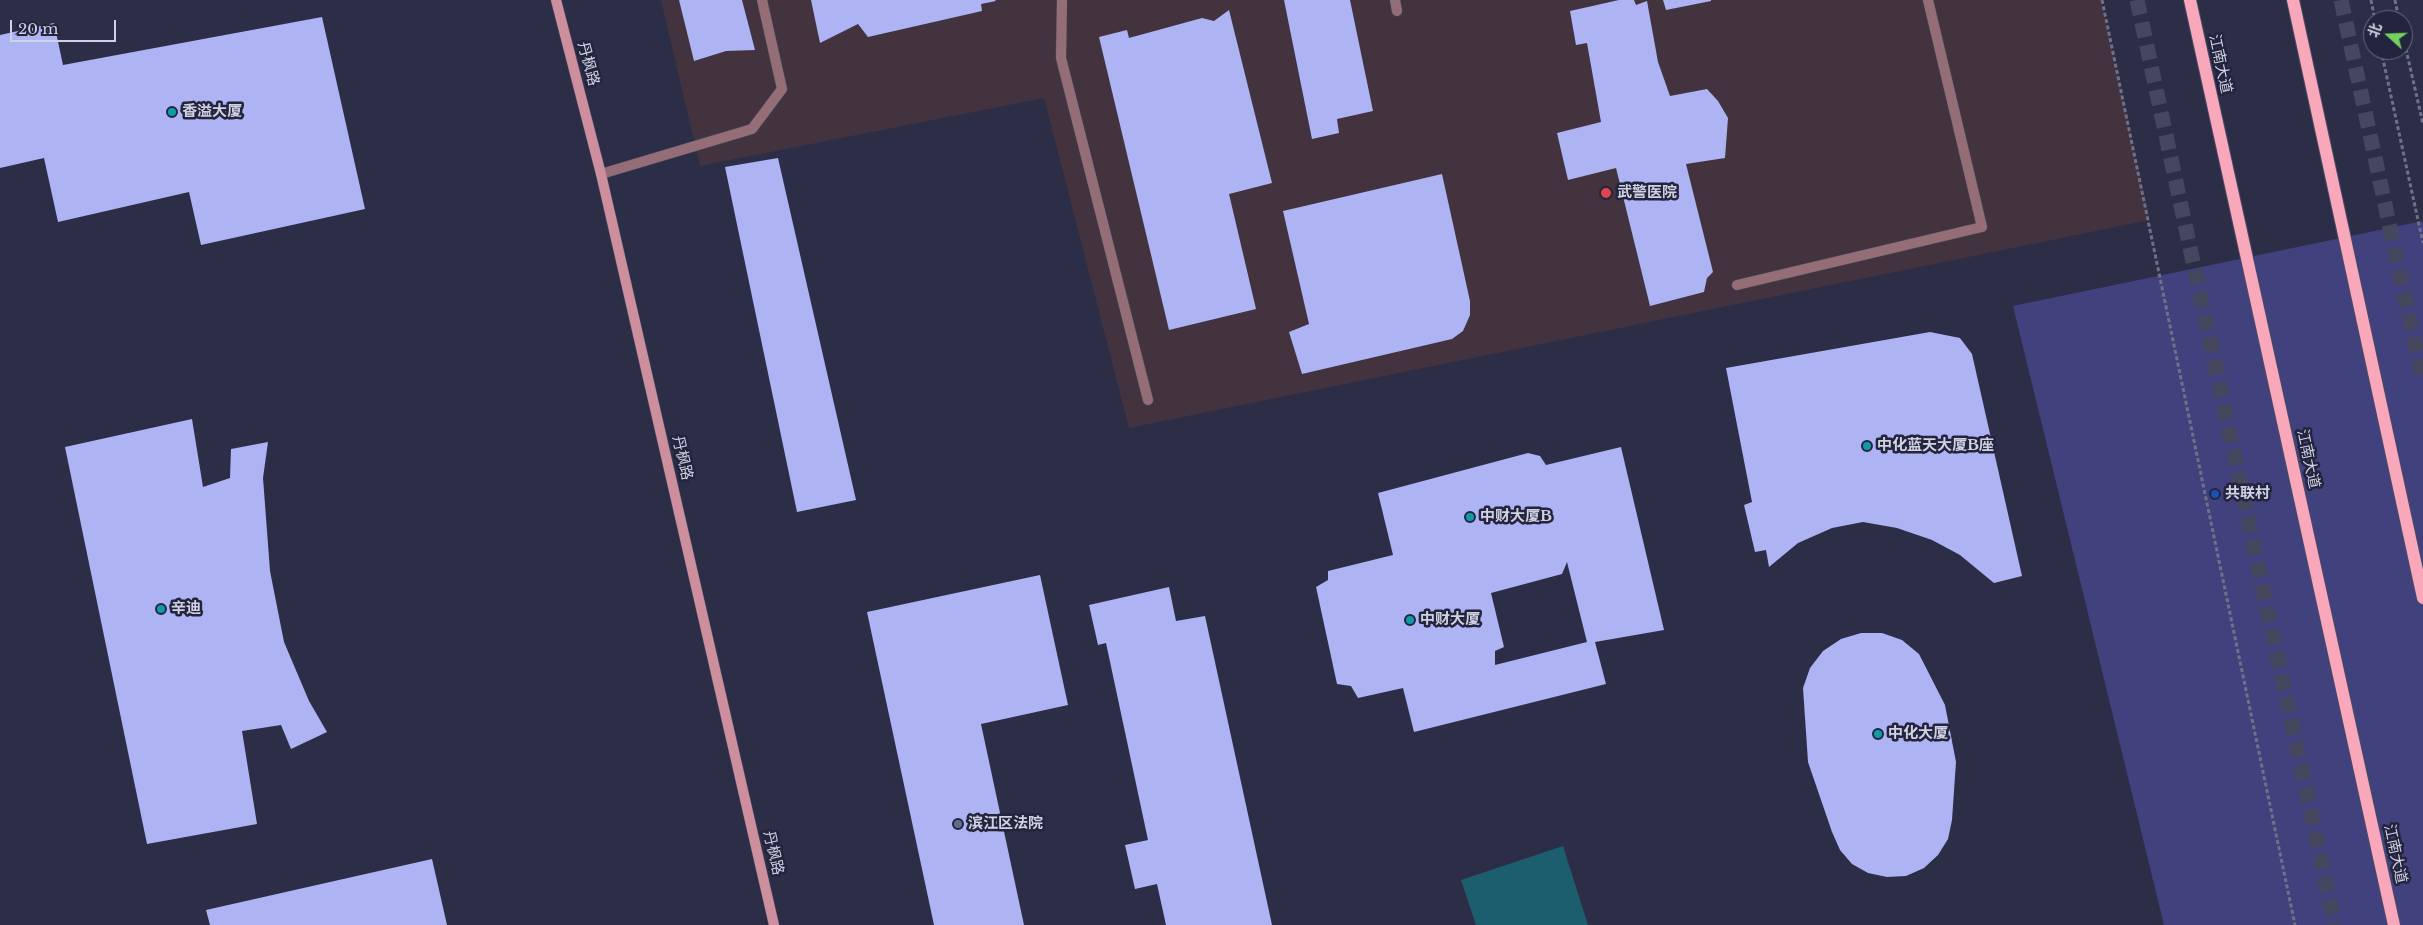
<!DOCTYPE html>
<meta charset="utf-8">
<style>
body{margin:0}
#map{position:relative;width:2423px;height:925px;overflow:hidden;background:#2c2e48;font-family:"Libre Baskerville","Noto Sans SC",serif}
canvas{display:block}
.north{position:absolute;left:2363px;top:10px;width:50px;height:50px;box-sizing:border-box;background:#23243d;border:1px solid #686a7f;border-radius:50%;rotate:290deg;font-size:14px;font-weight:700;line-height:20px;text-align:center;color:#d0d2e3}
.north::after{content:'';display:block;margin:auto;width:18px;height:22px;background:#73d25d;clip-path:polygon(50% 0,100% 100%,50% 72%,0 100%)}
.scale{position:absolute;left:10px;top:20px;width:106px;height:22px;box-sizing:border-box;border:2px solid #d0d2e3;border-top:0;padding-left:6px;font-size:15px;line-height:18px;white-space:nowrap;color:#d0d2e3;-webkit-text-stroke:4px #23243d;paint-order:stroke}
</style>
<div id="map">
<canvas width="2423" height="925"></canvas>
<div class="north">北</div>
<div class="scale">20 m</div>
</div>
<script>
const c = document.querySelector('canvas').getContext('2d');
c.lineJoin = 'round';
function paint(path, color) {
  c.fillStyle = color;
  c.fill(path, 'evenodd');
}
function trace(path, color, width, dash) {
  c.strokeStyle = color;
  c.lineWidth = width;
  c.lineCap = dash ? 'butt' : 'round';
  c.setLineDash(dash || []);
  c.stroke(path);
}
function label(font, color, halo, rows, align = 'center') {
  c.font = font + ' "Libre Baskerville","Noto Sans SC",serif';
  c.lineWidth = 5;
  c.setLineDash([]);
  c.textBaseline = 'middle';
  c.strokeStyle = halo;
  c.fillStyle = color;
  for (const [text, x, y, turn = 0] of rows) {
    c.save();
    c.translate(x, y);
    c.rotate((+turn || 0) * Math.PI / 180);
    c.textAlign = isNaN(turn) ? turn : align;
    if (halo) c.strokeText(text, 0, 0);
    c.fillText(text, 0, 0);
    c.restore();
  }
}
paint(new Path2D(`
 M661,0H2101L2150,220L1129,428L1044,98L700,166Z`), '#42333f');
paint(new Path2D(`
 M2423,221V925H2164L2013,306Z`), '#41417e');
paint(new Path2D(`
 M1563,846L1588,925H1476L1461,880Z`), '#1c5e6e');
paint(new Path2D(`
 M679,0H742L755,50L726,51L694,61Z
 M811,0H995L996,1L981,4L982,11L868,37L858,24L820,43Z
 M1284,0H1350L1373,111L1337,119L1339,133L1312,139Z
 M1619,0H1634L1636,5L1647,1L1658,62L1670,96L1707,89L1718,101L1728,118L1725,158L1686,164L1713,272L1707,278L1704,292L1650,306L1616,168L1568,180L1557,133L1601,122L1587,43L1576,45L1570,11Z
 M1663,0H1711V1L1666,10Z
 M1229,10L1272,183L1229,194L1256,309L1169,330L1099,37L1127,30L1129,38L1202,18L1214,21Z
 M322,17L365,209L201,245L189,192L58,222L44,158L0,168V35L54,23L63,65Z
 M778,158L856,500L797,512L725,167Z
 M1442,174L1470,301V315L1463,331L1452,339L1302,374L1289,332L1309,324L1283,211Z
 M1930,332L1960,338L1972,354L2022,576L1994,583L1960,555L1932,540L1897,528L1863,522L1832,528L1798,543L1769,567L1766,550L1755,552L1744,505L1752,502L1726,368Z
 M192,419L203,487L230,478L231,449L268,442L263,478L270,571L284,642L309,701L327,732L291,749L281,725L242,731L257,824L147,844L65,447Z
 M1621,447L1664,630L1595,642L1606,684L1414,732L1403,688L1358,698L1351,686L1337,684L1316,587L1328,580V571L1393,555L1378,493L1528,453L1540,456L1546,465ZM1567,562L1587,642L1495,665V651L1504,647L1491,593L1562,574Z
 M1040,575L1068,705L981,724L1024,925H934L867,612Z
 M1169,587L1176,621L1205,616L1272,925H1166L1157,884L1135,889L1125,845L1148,840L1106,643L1098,645L1089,605Z
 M1861,633H1882L1902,640L1919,654L1945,705L1956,762L1952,820L1948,839L1938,855L1924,868L1906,876L1887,877L1868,873L1852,864L1840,850L1832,832L1808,762L1803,688L1810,668L1823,651L1841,639Z
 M432,859L447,925H210L206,910Z`), '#aeb3f4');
trace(new Path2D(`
 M2137,0L2335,925
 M2341,0L2423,381`), '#45475f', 15, [15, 8]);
const lane = new Path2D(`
 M1062,0L1061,58L1148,400
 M1395,0L1397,11
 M601,174L752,129L782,89L762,0
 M1737,285L1982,227L1928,0`);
const secondary = new Path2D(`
 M556,0L601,174L774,925`);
const primary = new Path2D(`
 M2190,0L2394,925
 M2293,0L2423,598`);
trace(lane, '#4a4c64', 11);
trace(secondary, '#4a4c64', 11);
trace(primary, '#4a4c64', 14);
trace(new Path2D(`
 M2102,0L2295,925
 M2371,0L2375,20
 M2395,0L2399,20
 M2403,36L2423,124
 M2381,50L2423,243`), '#6f7188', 3, [4, 2.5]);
trace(lane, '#956d76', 10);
trace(secondary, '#cd8e9d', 10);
trace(primary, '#f9a7ba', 12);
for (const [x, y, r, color] of [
 [172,112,5,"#0f9aa8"],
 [1606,193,6,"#e0444e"],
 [1867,446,5,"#0f9aa8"],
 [2215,494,5,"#1a4fb4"],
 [1470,517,5,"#0f9aa8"],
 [161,609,5,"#0f9aa8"],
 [1410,620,5,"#0f9aa8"],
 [1878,734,5,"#0f9aa8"],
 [958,824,5,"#5c6f8a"]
]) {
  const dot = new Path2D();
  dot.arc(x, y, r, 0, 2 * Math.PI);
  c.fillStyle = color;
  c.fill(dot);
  trace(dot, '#23243d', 2);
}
label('15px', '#d0d2e3', '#23243d', [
 ["丹枫路",588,64,75],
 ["江南大道",2220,64,78],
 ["丹枫路",682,458,77],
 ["江南大道",2308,459,78],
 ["丹枫路",773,853,77],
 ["江南大道",2395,854,78]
]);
label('bold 15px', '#d0d2e3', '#23243d', [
 ["香溢大厦",182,112],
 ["武警医院",1617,193],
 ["中化蓝天大厦B座",1877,446],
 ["共联村",2225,494],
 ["中财大厦B",1480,517],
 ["辛迪",171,609],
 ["中财大厦",1420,620],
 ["中化大厦",1888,734],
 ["滨江区法院",968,824]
], 'left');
</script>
